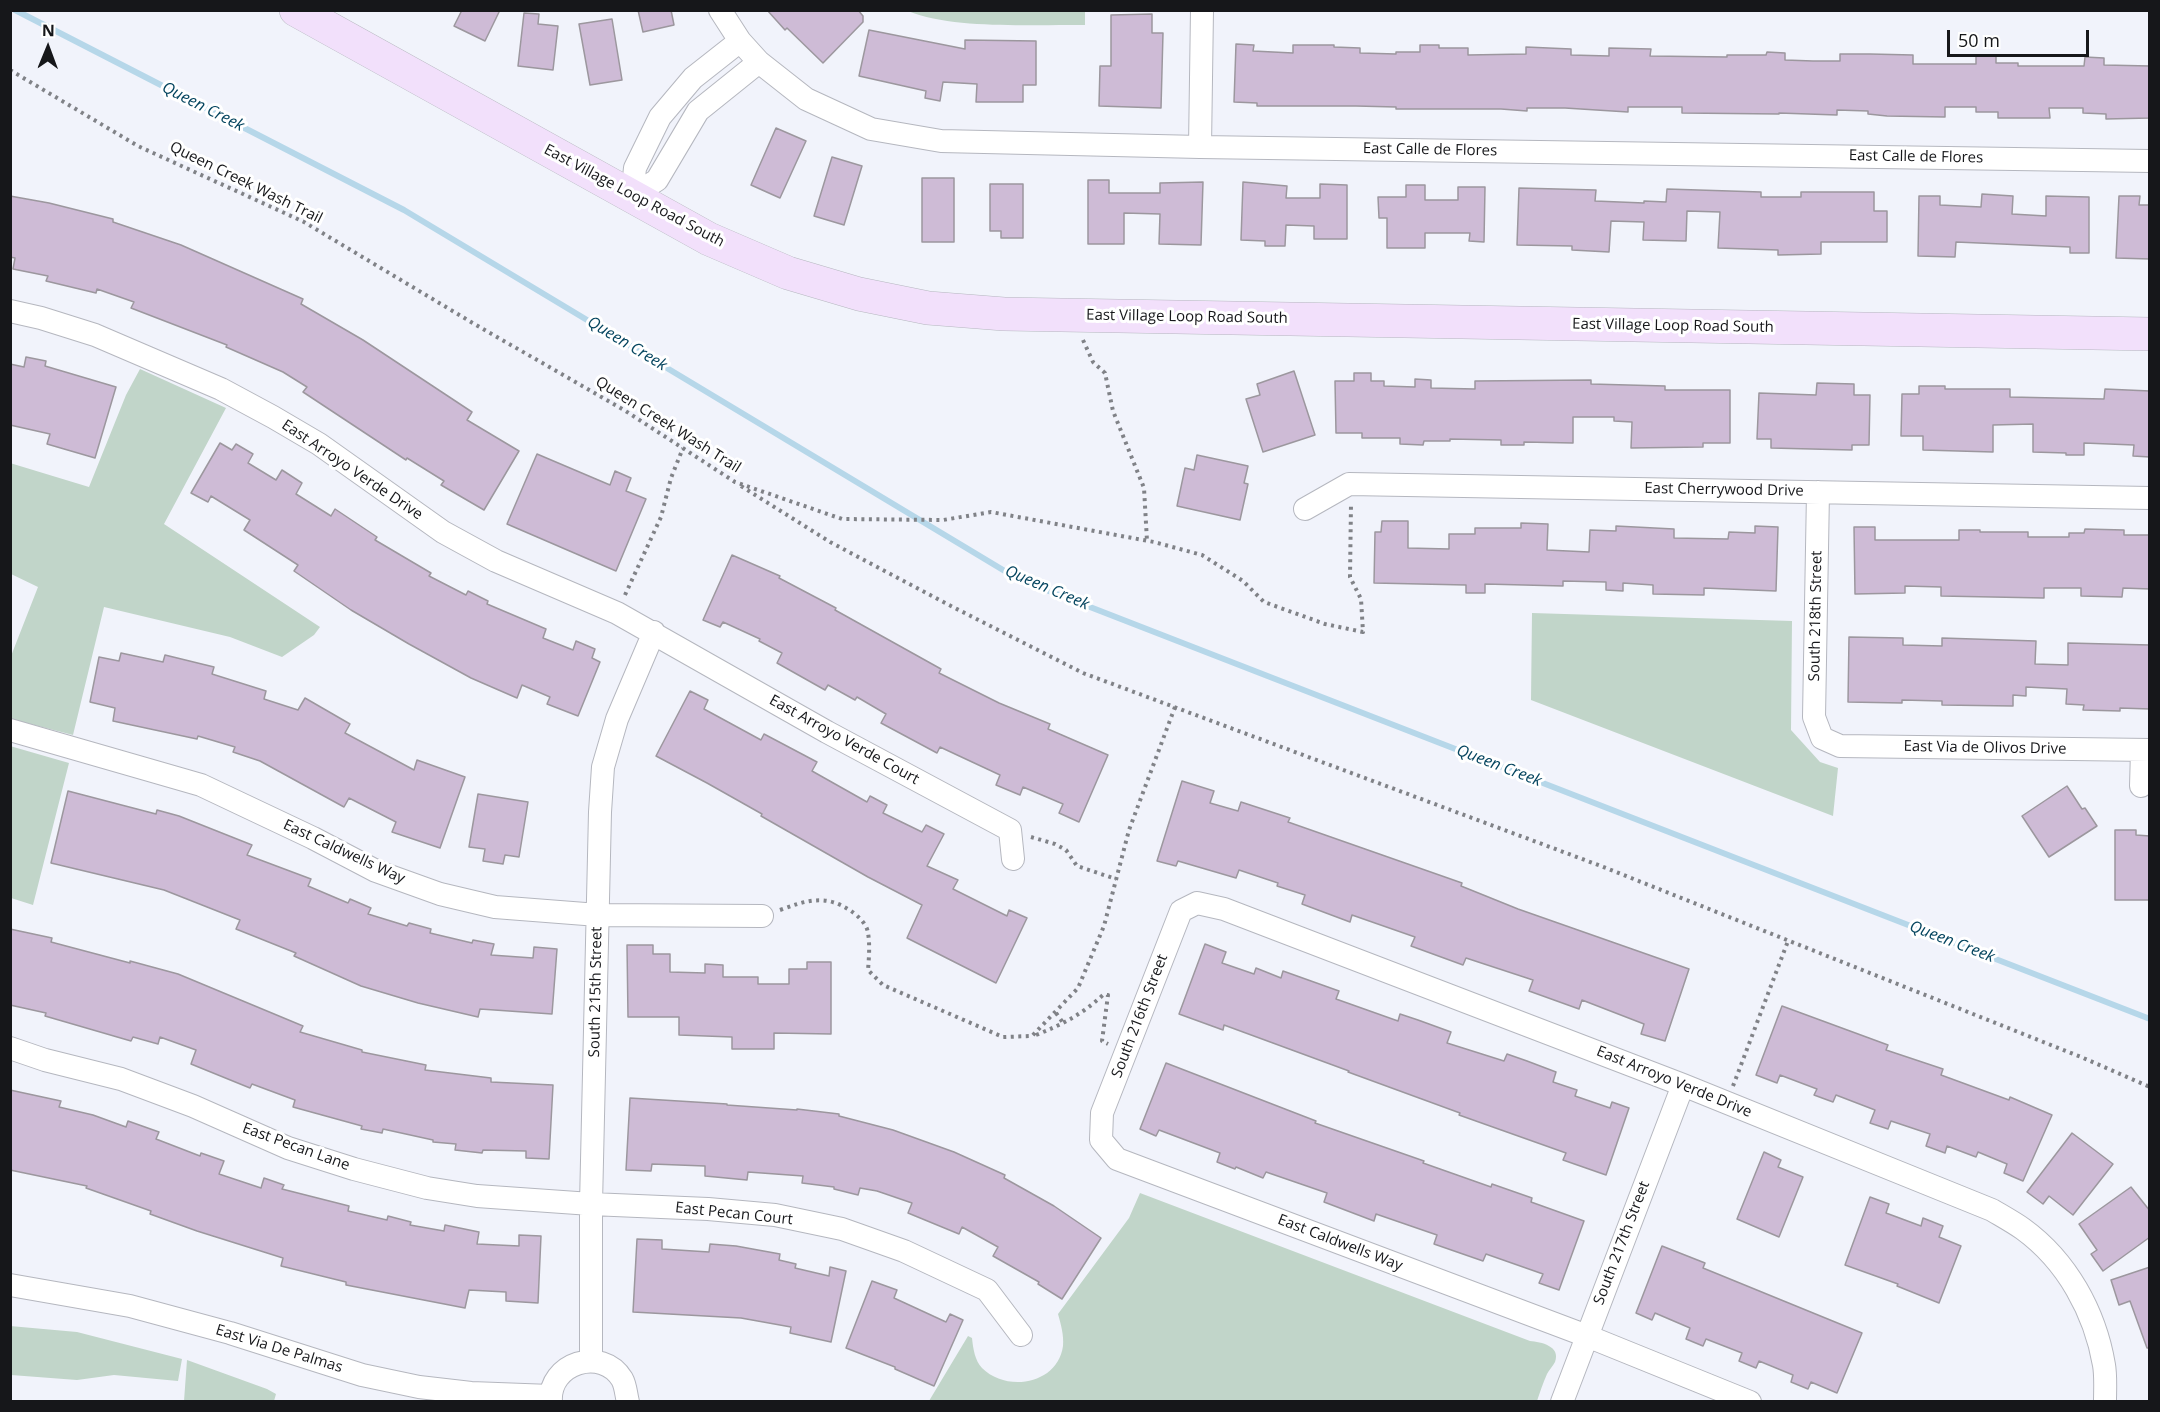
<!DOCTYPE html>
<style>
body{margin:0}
#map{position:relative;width:2160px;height:1412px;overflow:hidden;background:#f1f3fb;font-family:"Open Sans",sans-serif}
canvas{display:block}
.frame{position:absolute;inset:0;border:12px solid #16171a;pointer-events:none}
.north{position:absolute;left:18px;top:18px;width:60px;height:60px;-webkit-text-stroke:4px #fff;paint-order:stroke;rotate:1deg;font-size:16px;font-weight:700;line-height:24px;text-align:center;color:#16171a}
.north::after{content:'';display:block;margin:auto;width:21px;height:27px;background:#16171a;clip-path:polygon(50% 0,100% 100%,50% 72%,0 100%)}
.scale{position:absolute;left:1947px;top:30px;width:142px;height:27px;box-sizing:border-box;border:3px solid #16171a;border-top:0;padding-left:8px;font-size:18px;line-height:21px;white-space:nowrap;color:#16171a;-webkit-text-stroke:4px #fff;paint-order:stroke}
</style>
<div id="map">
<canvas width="2160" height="1412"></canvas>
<div class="frame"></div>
<div class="north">N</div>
<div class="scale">50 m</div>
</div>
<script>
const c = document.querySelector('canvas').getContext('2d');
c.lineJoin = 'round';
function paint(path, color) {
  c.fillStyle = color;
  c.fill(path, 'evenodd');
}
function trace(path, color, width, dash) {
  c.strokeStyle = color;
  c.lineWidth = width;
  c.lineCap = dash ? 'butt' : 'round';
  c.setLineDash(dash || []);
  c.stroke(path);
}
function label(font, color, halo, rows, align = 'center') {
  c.font = font + ' "Open Sans",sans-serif';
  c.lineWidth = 6;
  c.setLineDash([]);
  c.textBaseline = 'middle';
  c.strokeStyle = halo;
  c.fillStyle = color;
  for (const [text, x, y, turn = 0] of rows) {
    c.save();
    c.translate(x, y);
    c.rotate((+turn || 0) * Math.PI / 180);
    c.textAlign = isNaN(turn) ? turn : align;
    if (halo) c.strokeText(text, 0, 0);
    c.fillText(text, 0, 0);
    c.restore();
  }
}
paint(new Path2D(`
 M908,11H1085V25C1033,24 955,30 908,11Z
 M140,369L226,408L164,524L320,627L314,635L282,657L230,637L104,607L73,735L11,719V656L38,587L11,574L10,463L89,487L126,395Z
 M1532,613L1792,621L1791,730L1820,762L1838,768L1833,816L1531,700Z
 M10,746L69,763L33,905L11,898Z
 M1140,1193L1530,1341C1541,1342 1561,1346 1555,1362C1553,1366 1549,1370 1547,1374C1543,1383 1540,1392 1537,1401H929L968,1336L972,1338C973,1348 975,1361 982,1368C1007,1393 1058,1384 1063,1346C1064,1335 1061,1325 1058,1314L1129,1218Z
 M10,1326L77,1332L182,1359L178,1381L114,1375L77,1380L11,1375Z
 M187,1360L267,1389L276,1394L274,1401H184Z`), '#c1d5c9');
trace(new Path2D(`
 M15,10L404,210L1018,579L2150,1019`), '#b6d7e9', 6);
const building = new Path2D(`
 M462,10H500L485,41L454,26Z
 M638,10H671L674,25L643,32Z
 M767,10H858L863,16V22L823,63L787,28L785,30Z
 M524,13L539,14L538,24L558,26L553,70L518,66Z
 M1152,14V33H1163L1161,108L1099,106L1100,66H1111V15Z
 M612,19L622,80L590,85L579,24Z
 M869,30L965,49V40L1036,41V85H1023V102H976L977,84L943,82L940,101L925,98L926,91L859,76Z
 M1236,44L1254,45L1253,51L1293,53V45H1334V47L1360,48V53L1396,54V52H1420V45H1439V48H1468V55L1526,54V47L1571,49V55L1609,56V48L1651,49L1650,56L1727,57V55H1766L1767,52L1785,53V60L1813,61H1840V54H1870L1913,55V64H1976V55H1996V63H2018V66H2084L2085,57L2104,58V65L2150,66V118L2106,119V114L2083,113V108H2049L2050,118H1998V112H1976V107H1945V117L1887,116L1868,114V111L1837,110V115L1779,113V114L1682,113V107H1628V112L1565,108H1527V111L1501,109H1396V107L1356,106H1257V103L1234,102Z
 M776,128L806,141L780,198L751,185Z
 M832,157L862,166L844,225L814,216Z
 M922,178H954V242H922Z
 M1088,180H1109V193H1160V183L1203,182L1201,245L1159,244L1160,214L1124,213V244H1088Z
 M1243,182L1287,186L1286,198H1320V184L1347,185V239H1314V226L1286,225L1285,246H1265V241L1241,240Z
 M990,184H1023V238H1001V231H990Z
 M1406,185H1425V200H1458V187H1485L1484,242L1469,241L1470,233H1425V248H1387V218H1379L1378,197H1406Z
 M1519,188L1596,190L1595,201L1644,203V201L1666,202L1667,189L1761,192V197H1801V192H1874V211H1887V242H1821V254L1778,255V250L1718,248L1720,212L1687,211L1686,241L1643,240L1644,222L1611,221L1609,252L1572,250V246L1517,245Z
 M1982,194L2013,196L2012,214L2046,216V196L2089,197V253H2070V247L1956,242L1955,257L1918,256L1919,196H1940V205L1981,207Z
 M10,196L49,203L113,219V222L181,245L303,299L301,304L363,340L472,412L467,420L519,451L484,510L441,485L444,481L407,458L406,460L303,392L307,387L283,372L226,347L227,345L131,308L134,302L97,289L96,293L46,281L48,276L13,269L15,258L10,257Z
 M2119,196H2140L2139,205H2150V259L2116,258Z
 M26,357L46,361L45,366L116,387L95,458L47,444L50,434L10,425V364L24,367Z
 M1294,371L1315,435L1263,452L1246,399L1260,395L1257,384Z
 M1354,373H1371V381H1384V386L1415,387V379L1431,380V388L1475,389V381L1591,380V384L1665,386V390H1730V443H1703V447L1631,448L1632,422L1614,421V417H1573V443L1524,442V445H1501V440L1450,439V441H1424L1423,445L1400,444V438H1362V433H1336L1335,381H1354Z
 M1817,383L1854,384V395H1870L1869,445H1852V450L1771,448V439H1757L1759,393L1816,395Z
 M1919,386H1945V389H2010V397L2104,399L2105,389L2150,391V457L2133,456L2134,445L2084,443V455H2066V453L2033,452V424L1993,425V452L1923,450V436H1901L1902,394H1919Z
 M220,443L232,450L236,444L253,454L248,463L276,480L282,470L302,483L296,494L331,516L335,509L377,537L375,540L431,573L429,576L466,595L468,591L488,601L487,604L546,629L543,638L573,650L576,641L595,649L592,658L600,662L578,716L547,704L550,697L522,685L517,698L471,678L409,644L351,610L294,571L298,565L244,530L250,520L211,496L208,502L191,493Z
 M537,454L610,485L615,471L631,478L626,491L646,499L616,571L507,524Z
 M1197,455L1248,466L1244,483L1248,484L1240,520L1177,506L1185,468L1194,470Z
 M1382,521H1408V548L1449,549V534H1475V528H1521V523L1548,524L1547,550L1589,552L1590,530L1616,531V526L1674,529V538L1728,539L1729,532L1755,533V526L1778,527L1776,591L1704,588V595L1653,594V585L1623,583V591L1606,590V582L1563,581V586L1485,584V593H1466V585L1374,583L1375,532H1381Z
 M1854,527H1875V540H1959V530H1980V532H2028V537H2069V533H2084L2085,529L2124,530V535H2150V589L2123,588L2122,597L2081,596V588H2044V598L1941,596V587L1905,586V593L1855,594Z
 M732,555L780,576L779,578L836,608L835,610L941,669L939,673L999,703L1050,724L1048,729L1108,755L1079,822L1059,813L1063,804L1023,787L1020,795L996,785L1000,775L940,747L937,753L881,723L886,714L857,697L855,700L828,685L825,690L777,663L782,653L759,641L760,639L723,622L720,627L703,620Z
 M1849,637L1903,638V645L1942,646V638L2036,641L2035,664L2068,665V643L2150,645V709L2120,708V711L2083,710L2084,705L2066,704L2067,689L2026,687V696L2013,695V706L1942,705V701L1902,700V703L1848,702Z
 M121,653L163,662L165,655L214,667L212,674L266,691L264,699L298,710L305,698L350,724L345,733L414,770L417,760L465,777L440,848L392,832L396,822L349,798L344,807L260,761L233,752L235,747L198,736L197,739L113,721L115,708L90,702L99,657L119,661Z
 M690,691L708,700L704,709L761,740L764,734L817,762L812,771L867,802L870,796L887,805L883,813L922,832L926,825L944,834L927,866L958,880L953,889L1007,916L1009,910L1027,918L996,983L907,938L922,905L868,877L761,816L762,814L707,783L656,756Z
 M1182,781L1214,791L1210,803L1238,811L1241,802L1290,818L1288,822L1462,883L1461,886L1518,909L1689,969L1665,1041L1641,1034L1644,1024L1582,1000L1579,1009L1529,991L1533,980L1466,958L1463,965L1411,946L1415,937L1352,915L1350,922L1302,904L1305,895L1277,886L1278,883L1239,870L1236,878L1178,861L1176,866L1157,861Z
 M2067,786L2082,809L2085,808L2097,826L2049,857L2022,816Z
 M68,791L156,814L157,810L179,816L252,845L247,855L311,879L308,886L348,903L350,899L371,908L368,914L407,926L409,923L431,929L430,933L472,943L473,940L494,944L491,955L533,958L534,947L557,949L552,1014L480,1009L478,1017L418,1003L361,986L294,956L296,953L236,929L240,920L164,890L51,863Z
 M478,794L528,802L519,857L505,855L503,864L483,861L485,849L469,847Z
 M2115,830H2136V835L2150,836V900H2115Z
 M10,929L52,938L51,942L130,963V961L178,974L303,1026L300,1032L362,1050V1052L426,1065L425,1070L491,1078V1082L553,1085L549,1159L526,1158V1151L483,1150L482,1153L455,1150L456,1144L433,1142V1140L383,1129L382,1133L361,1129L362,1126L293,1107L295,1100L252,1084L250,1088L191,1064L196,1050L160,1037L158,1044L133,1037L131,1041L45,1016L46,1013L10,1005Z
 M1205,944L1226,952L1222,963L1254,974L1256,968L1281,978L1283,971L1339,991L1336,999L1398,1021L1400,1014L1418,1020L1451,1032L1447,1043L1504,1061L1507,1054L1527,1061L1556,1072L1553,1082L1577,1090L1575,1096L1610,1108L1612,1102L1629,1108L1606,1175L1563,1160L1566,1153L1459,1115L1460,1113L1348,1072L1349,1071L1224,1025L1223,1030L1179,1014Z
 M627,945H653V954H670V972L705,973V964L723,965V977H758V984H789V969H807V962H831V1034L774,1033V1049H732V1037L679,1035V1017H628Z
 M1782,1006L1888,1045L1886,1050L1943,1069L1941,1075L2009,1100L2010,1097L2052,1115L2023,1181L2004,1173L2007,1164L1978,1152L1976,1157L1947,1146L1945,1153L1926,1146L1930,1134L1891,1121L1888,1129L1870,1123L1875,1110L1836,1095L1833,1102L1814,1095L1817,1089L1780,1075L1777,1083L1756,1075Z
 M1166,1063L1316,1121L1315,1123L1424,1161L1423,1163L1491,1187L1492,1184L1532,1198L1531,1202L1584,1221L1559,1290L1539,1283L1543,1274L1486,1254L1483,1261L1434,1244L1437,1235L1376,1214L1374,1221L1324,1202L1327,1193L1266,1172L1263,1178L1236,1167L1235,1169L1217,1162L1220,1153L1159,1130L1156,1136L1140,1129Z
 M10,1090L61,1101L59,1107L93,1115L126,1127L128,1121L159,1132L156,1139L200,1156L201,1153L224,1161L219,1174L261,1188L264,1178L284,1185L282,1189L349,1206L348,1211L387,1220L388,1216L411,1222L410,1225L444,1231L445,1225L479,1232L477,1244L519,1246V1235L541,1236L538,1303L506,1301V1292L469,1290L465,1308L346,1285V1282L281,1266L283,1258L197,1231L150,1214L151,1211L86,1188L87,1186L10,1170Z
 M630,1098L727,1104V1105L797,1110V1109L839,1114V1116L893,1130L954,1152L1005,1175L1004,1178L1054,1206L1101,1238L1062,1299L1038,1284L1039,1282L993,1256L998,1247L962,1227L959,1234L908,1213L912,1203L877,1191L860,1188L858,1195L834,1189V1187L802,1183L803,1176L748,1172L747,1180L705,1176V1166L652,1164L651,1171L626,1170Z
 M2072,1133L2113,1164L2073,1215L2049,1196L2043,1204L2027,1192Z
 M1764,1152L1781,1160L1778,1167L1803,1177L1779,1237L1737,1219Z
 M2131,1187L2150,1211V1237L2103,1271L2091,1254L2097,1250L2079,1224Z
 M1870,1197L1889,1204L1886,1213L1921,1226L1923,1218L1943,1226L1939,1237L1961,1246L1939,1303L1897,1286L1898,1284L1845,1265Z
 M637,1239L662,1240V1249L709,1252L710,1244L736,1246L780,1254L779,1260L796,1264L795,1268L829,1276L830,1267L846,1271L831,1342L790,1333L791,1327L741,1318L633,1312Z
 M1662,1246L1705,1263L1703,1268L1862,1333L1837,1393L1811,1382L1808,1389L1791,1382L1793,1375L1759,1361L1756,1368L1739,1361L1742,1353L1706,1339L1703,1346L1686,1339L1690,1328L1655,1313L1652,1320L1636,1313Z
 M2150,1267V1348H2147L2130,1301L2119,1305L2111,1280Z
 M872,1281L897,1290L894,1298L946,1322L950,1314L963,1320L934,1386L895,1369V1367L846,1348Z`);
paint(building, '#cebbd6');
trace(building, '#9c979e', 1.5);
const street = new Path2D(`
 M720,10L740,41L759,62L806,99L871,129L941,141L1200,147L2150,161
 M1200,147L1202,10
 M632,196L635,168L660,117L693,78L740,41
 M632,196L657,180L698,111L759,62
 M10,311L41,318L95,335L221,389L273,417L319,444L443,532L496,561L617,613L827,732L1010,830L1013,859
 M1818,492L1814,717L1822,738L1840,746L2150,750
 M1305,509L1349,484L2150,498
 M10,730L201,785L313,838L376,871L440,894L495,907L598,915L762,916
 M2141,786L2142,750
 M10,1048L45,1060L121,1079L193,1106L288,1148L354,1169L427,1188L477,1196L591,1204L708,1209L775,1215L842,1229L904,1251L987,1290L1021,1335
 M10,1285L130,1306L230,1333L362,1375L419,1387L471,1393L551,1396
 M591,1361V1204L600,812L603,767L617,719L654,632
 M551,1402C548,1363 602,1346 622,1379C626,1386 626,1395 628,1402
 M1562,1402L1683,1085
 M1750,1402L1587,1336L1117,1159L1101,1140L1102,1113L1181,911L1197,903L1224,909L1683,1085L1992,1210C2002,1216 2013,1222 2023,1229C2067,1261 2095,1312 2104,1365C2106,1376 2105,1390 2105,1402`);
const secondary = new Path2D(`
 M296,10L709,239L788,273L859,294L928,308L1004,314L2150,334`);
trace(street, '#b5b7bf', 24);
trace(secondary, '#b5b7bf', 34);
trace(new Path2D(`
 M10,70L138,146L304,222L471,322L624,410L735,482L842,519L943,520L991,512L1154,542L1202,555L1243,581L1264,602L1325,624L1363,632L1361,599L1350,577L1351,504
 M1083,340L1093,362L1105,373L1113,411L1144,488L1147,541
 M741,486L830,542L949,605L1083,673L1601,866L2081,1057L2150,1087
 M625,595L661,517L671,478L683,448
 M1031,837L1055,844L1066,850L1077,866L1116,879
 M780,910C807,900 826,894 851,911C858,916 867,924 868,933C870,944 869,958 868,970L883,985L1003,1037L1032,1036L1078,988L1104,926L1129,830L1175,707
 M1056,1013L1064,1024
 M1036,1035C1063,1024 1081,1015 1103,995H1108L1102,1041L1108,1044
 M1733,1086L1788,941`), '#808287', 4, [3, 4.5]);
trace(street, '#fff', 22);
trace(secondary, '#f2e0fb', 33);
label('15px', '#16171a', '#fff', [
 ["East Calle de Flores",1430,150,1],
 ["East Calle de Flores",1916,157,1],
 ["Queen Creek Wash Trail",246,183,26],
 ["East Village Loop Road South",634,196,28],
 ["East Village Loop Road South",1187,317,1],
 ["East Village Loop Road South",1673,326,1],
 ["Queen Creek Wash Trail",668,425,32],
 ["East Arroyo Verde Drive",352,470,34],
 ["East Cherrywood Drive",1724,490,1],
 ["South 218th Street",1816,616,-89],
 ["East Arroyo Verde Court",844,740,29],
 ["East Via de Olivos Drive",1985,748,1],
 ["East Caldwells Way",344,852,25],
 ["South 215th Street",596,992,-89],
 ["South 216th Street",1140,1016,-69],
 ["East Arroyo Verde Drive",1674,1082,22],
 ["East Pecan Lane",296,1147,20],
 ["East Pecan Court",734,1214,6],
 ["East Caldwells Way",1340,1243,21],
 ["South 217th Street",1622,1243,-69],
 ["East Via De Palmas",279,1349,17]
]);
label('italic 16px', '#05455f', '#fff', [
 ["Queen Creek",203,107,27],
 ["Queen Creek",627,344,31],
 ["Queen Creek",1047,588,23],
 ["Queen Creek",1499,766,21],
 ["Queen Creek",1952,942,21]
]);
</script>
